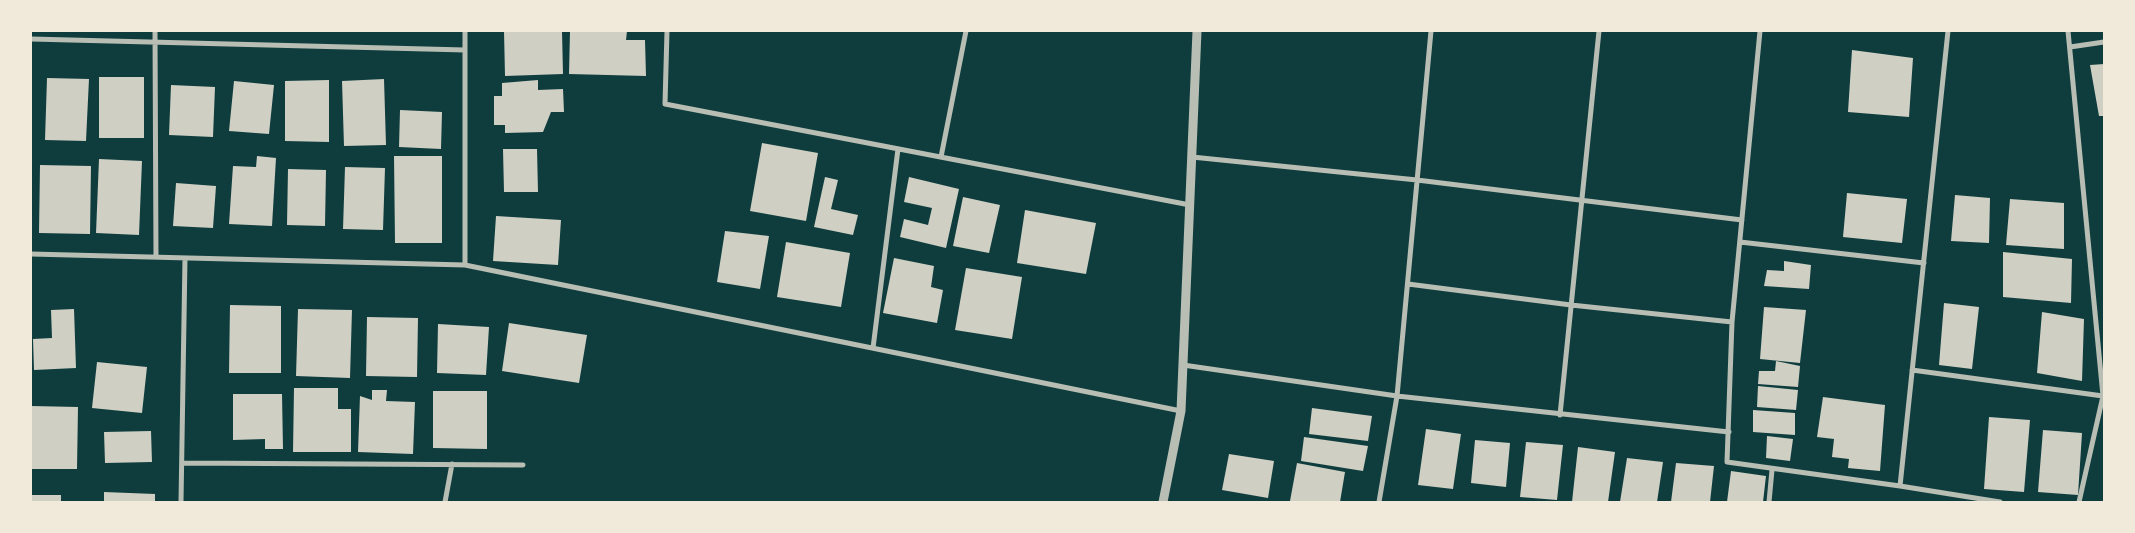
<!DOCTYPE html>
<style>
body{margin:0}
#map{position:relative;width:2135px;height:533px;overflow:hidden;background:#0f3d3e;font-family:Mulish,sans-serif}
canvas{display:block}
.frame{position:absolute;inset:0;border:32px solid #f1e9da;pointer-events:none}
</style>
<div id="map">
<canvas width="2135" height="533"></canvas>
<div class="frame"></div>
</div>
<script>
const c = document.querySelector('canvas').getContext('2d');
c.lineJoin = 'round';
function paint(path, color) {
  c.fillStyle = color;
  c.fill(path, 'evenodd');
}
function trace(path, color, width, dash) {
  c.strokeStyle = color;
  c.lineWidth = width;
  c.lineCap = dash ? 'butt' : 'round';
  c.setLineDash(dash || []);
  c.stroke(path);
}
paint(new Path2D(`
 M504,31H562L563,74L505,76Z
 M570,31H627L626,40H645L646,76L569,74Z
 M1852,50L1913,58L1909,117L1848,112Z
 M2104,64V116H2099L2090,65Z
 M99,77H144V138H99Z
 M47,78L89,79L86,141L45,140Z
 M384,79L386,145L344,146L342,81Z
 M329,80V142L285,141V81Z
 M538,80V90L563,89L564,112H551L543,132L505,133V125H494V96H502V83Z
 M234,81L274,85L269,134L229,131Z
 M171,85L215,87L213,137L169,135Z
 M400,110L442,112L441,149L399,147Z
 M762,143L818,153L806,221L750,211Z
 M503,149H537L538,192H504Z
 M257,156L276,158L272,226L229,224L233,166L256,167Z
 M394,156H442V243H395Z
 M99,159L142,161L139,235L96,233Z
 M40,165L91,166L90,234L39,233Z
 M345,167L385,168L383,230L343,229Z
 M288,169L326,170L325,226L287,225Z
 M825,177L838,180L831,209L858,215L853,235L814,227Z
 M909,177L959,189L946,248L900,237L904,219L928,225L932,208L904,202Z
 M176,183L216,186L213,228L173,226Z
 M1847,193L1907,199L1902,243L1843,237Z
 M1955,195L1990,198L1989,243L1951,241Z
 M963,197L1000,205L989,253L953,246Z
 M2010,199L2064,203V249L2006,245Z
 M1025,210L1096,223L1086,274L1017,263Z
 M496,216L561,220L558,265L493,261Z
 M725,231L769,236L760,289L717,282Z
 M786,242L850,253L841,307L777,297Z
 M2003,252L2072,259L2071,303L2003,297Z
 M894,258L934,266L931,287L943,290L937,323L883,313Z
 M1784,261L1811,265L1809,289L1764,286L1767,270L1784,271Z
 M966,268L1022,277L1012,339L955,330Z
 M1944,303L1979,307L1972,369L1939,365Z
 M230,305L281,306V373H229Z
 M1764,307L1806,310L1800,363L1760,359Z
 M74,309L76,368L34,370L33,339L52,338L51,310Z
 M298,309L352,310L350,378L296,376Z
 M2042,312L2084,319L2082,381L2037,373Z
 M367,317L418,318L417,377L366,376Z
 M509,323L587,335L579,383L502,371Z
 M438,324L489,327L486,375L437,373Z
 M1776,361L1800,366L1798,387L1758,384L1759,371H1775Z
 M97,362L147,367L142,413L92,408Z
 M1758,386L1798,390L1796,410L1757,407Z
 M294,388H338V409H351V452H293Z
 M372,390H387L386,401L415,402L413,454L358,452L360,396L372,400Z
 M433,391H487V449L433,448Z
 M233,394H282L283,449H265V439L233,440Z
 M1823,397L1885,405L1880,471L1848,468L1849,459L1832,457L1834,439L1817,437Z
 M31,406L78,407L77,469H31Z
 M1312,408L1372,416L1368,441L1309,434Z
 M1753,410L1795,413V435L1753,432Z
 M1989,417L2030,420L2024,492L1984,489Z
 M1426,429L1461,434L1453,489L1418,485Z
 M2043,430L2082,433L2078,495L2038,492Z
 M151,431L152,462L105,463L104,432Z
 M1767,436L1793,439L1790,461L1766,458Z
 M1304,437L1368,446L1363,471L1301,461Z
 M1475,440L1510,443L1506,487L1471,483Z
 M1526,442L1563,445L1557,500L1520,497Z
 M1578,447L1615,452L1608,502H1572Z
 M1229,454L1274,461L1268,498L1222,490Z
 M1627,458L1663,462L1657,502H1620Z
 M1297,463L1345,472L1340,502L1290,501Z
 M1676,463L1714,466L1710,502H1671Z
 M1731,471L1766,476L1763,502H1727Z
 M104,492L155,494V502H104Z
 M31,495H61V502H31Z`), '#cfcfc3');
trace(new Path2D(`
 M155,31L156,257
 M667,31L665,104L1190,205
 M1760,31L1732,322L1727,462L1900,486
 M1948,31L1900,486L2000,502
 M2068,31L2103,396L2079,502
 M31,39L465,50
 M2070,47L2104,42
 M941,157L966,31
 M1192,157L1417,180L1742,220
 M1740,242L1924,263
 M31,254L465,265L1181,411
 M465,265V31
 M1408,284L1571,305L1732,322
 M873,348L898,149
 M1183,365L1397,396L1729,432
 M1912,370L2103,396
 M1560,415L1599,31
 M182,463L523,465
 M181,502L185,258
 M445,502L452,464
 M1379,502L1397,396L1431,31
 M1769,502L1772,470`), '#b8beb3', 5);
trace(new Path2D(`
 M1163,502L1181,411L1197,31`), '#b8beb3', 9);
</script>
